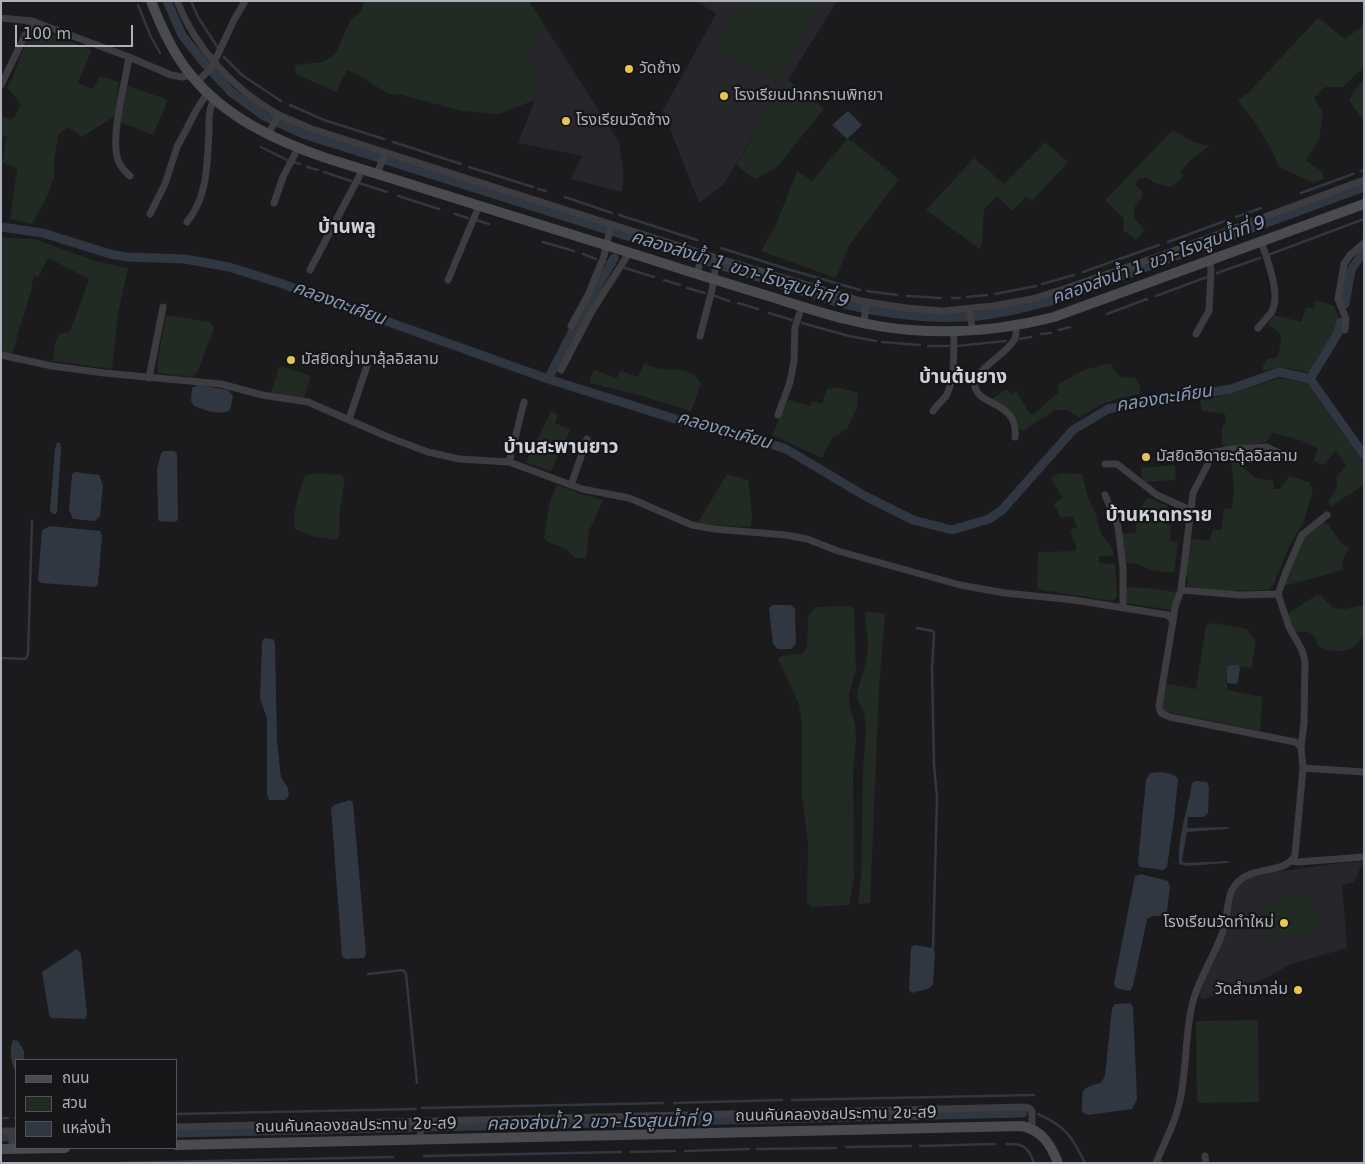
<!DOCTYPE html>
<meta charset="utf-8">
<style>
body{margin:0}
#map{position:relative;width:1365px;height:1164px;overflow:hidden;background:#1b1a1d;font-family:"DejaVu Sans","Noto Sans Thai",sans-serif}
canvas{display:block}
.frame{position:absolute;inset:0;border:2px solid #aeb0bb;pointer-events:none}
.legend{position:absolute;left:15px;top:1059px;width:162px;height:90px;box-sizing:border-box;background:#161518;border:1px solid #535359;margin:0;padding:6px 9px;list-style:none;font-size:15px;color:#aeb0bb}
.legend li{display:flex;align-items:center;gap:10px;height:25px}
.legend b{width:25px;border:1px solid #535359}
.scale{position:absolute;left:15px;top:25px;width:118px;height:22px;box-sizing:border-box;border:2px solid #aeb0bb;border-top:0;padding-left:6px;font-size:15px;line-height:18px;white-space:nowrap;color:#aeb0bb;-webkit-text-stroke:4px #161518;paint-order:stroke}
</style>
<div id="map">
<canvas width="1365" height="1164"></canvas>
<div class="frame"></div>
<ul class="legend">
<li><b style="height:6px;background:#4a4b51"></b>ถนน</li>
<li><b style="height:14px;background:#222a24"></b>สวน</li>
<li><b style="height:14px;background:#313740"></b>แหล่งน้ำ</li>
</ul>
<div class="scale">100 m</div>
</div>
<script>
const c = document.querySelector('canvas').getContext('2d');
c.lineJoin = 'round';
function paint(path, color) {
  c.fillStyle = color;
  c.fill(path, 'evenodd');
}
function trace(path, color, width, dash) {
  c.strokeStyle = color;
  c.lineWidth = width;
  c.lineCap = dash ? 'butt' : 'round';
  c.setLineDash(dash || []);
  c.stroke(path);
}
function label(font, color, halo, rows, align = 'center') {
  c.font = font + ' "DejaVu Sans","Noto Sans Thai",sans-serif';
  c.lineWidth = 4.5;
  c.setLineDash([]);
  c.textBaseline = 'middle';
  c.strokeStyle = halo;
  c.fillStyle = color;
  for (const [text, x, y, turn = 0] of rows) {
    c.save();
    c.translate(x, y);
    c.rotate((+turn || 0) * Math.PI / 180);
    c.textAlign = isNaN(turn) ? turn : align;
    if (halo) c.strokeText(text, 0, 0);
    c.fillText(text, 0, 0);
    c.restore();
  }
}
paint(new Path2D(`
 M696,1H837L723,185L699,203L670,129L672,121L662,112L716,14Z
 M544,25L619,142L624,175L622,192L571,179L582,156L518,143L542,82L525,51Z
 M1363,862L1354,882L1342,885L1347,948L1291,964L1264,979L1201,1000L1199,990L1219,943L1228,903L1240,883L1254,875L1341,863Z`), '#27262a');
paint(new Path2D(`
 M365,1H529L544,25L525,51L542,82L535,100L499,114L461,111L403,95L388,94L362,77L347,70L336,92L297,75L294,65L323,62L335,54L350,21L361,11Z
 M744,1H823L775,82L716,47Z
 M1318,18L1345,39L1364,25V66L1343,87H1325L1314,98L1323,112L1319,139L1306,160L1322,172L1324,179L1314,183L1279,167C1270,142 1254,122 1238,100L1248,93Z
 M36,28L92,50L78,83L93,89L100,76L119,82L115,116L82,137L68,127L59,134L54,160V178L45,201L32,224L10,219L17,169L2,162L7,136L1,137V109L2,116L10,120L14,118L21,105L7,87L11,81L31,29Z
 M1364,79V122L1349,100L1355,89Z
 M788,80L824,109L777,167L755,179L736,165Z
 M126,85L168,100L153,135L120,122Z
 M1173,130L1193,142L1209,146L1191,160L1180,172L1183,177L1171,187L1154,183L1146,177L1138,179L1135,185L1142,191V197L1134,208V218L1145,230L1136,240L1123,230L1124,219L1105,200Z
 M847,139L853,142L899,179L849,246L836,278L761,251L775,227L797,171L812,181Z
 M1045,142L1068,162L1032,201L1026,197L1012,211L997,196L984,210L982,243L980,249L926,210L974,158L1004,184Z
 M1,236L9,238L34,239L95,261L128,268L118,314L112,369L53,361L55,344L59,334L70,332L89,279L48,258L38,277L35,276L31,283L33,285L12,354L1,352Z
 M1316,300L1334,306C1335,309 1338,313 1338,317C1339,333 1319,359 1310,373L1281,367L1263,371V365L1267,359L1278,357C1281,339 1286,334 1268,325L1274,315L1301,322L1306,307L1314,309Z
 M166,315L210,322L214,328L197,373L192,377L158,373L157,365Z
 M644,363C648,365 652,367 656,368C673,372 688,364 701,383L691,411L639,395L589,383L594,370L617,378L620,371L638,377Z
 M1111,363L1114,371L1121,377L1135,378L1140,385V394C1113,400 1103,401 1080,418L1068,410H1055L1023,431L1017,426L1010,414L992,399L1006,389L1012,395L1016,391L1030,414H1034L1059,392L1058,384L1084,370Z
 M279,366L309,375L310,378L304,398L271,393Z
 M1280,378L1307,383L1364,463V485L1331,506L1328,502L1337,487L1336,477L1346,465L1336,451L1323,465L1314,461L1318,448L1300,440L1272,433L1267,442L1240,446L1243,468L1256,478L1273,481L1274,489H1280L1289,476L1309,482L1313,490L1303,524L1290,544L1273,586L1268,590L1223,591L1187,586L1188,577L1182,576L1187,538L1209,541L1213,529L1221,530L1224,509L1232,508L1234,490L1230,451L1222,444V427L1226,423L1225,414L1202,411L1200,400L1231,394Z
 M836,387L858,393L857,408L847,429L832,438L822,458L772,435L788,400L810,406L812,401L822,404L827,389Z
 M551,411L558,414L555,423L570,430L551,471L526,463Z
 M1175,465L1176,480L1145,482L1142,478L1141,468Z
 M315,473L342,475L345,480L340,509L339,537L335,540L312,536L295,529C292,511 299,492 305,476Z
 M1059,473L1082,474L1088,497L1096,515L1101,534L1112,548L1114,556H1099V563L1115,564L1117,597L1112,601L1042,590L1037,587L1038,552L1076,551V545L1070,531L1077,526L1072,516L1061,518L1054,504L1063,498L1051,479Z
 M727,474L748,480L752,514L751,527L711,525L698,522Z
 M557,485L581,494L603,500L589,531L586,558C568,559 573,552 562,547C555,544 550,545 544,538L550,501Z
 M1148,497L1167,506V524L1171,525L1170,541L1178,542L1174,573L1151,570L1137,564L1123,562L1120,534L1136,533L1135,516Z
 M1322,522L1327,523L1342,544L1349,548L1342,562L1343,570L1284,586L1299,546L1306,535Z
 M1124,587L1150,588L1181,593L1178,611L1125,603Z
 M1317,595L1321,596L1333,608L1345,609L1364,605V637C1359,640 1356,646 1352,648C1342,653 1327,652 1317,645L1315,636L1308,632H1297L1290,626L1287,617L1290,612Z
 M850,606L854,609L856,669L849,694V702L855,724L856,738L853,772L854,879L849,905L812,907L807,903L808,843L802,797V725L799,704L778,659L781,656L802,654L807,647L808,616L816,607Z
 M866,611L885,614L879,688L870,903L858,904L861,877L863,771L866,728L864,713L857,698L858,689L866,662L868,645L865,614Z
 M1213,623L1247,629L1256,642L1251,668L1230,665L1228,667L1226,680L1228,690L1262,697L1260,731L1164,711L1160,703L1164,683L1196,689L1206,625Z
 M1314,895L1320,934L1262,942L1257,903Z
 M1258,1020L1259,1102L1197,1103L1196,1021Z`), '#222a24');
paint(new Path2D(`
 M848,111L862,125L847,139L832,125Z
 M198,385L228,390L233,396L230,410C219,416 205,410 194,406L191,401L192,388Z
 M57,443H60L61,449L57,512L56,514H52L50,510L55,449Z
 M164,451H174L177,453L178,520L175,522L159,521L158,518L157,469L161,453Z
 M75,472L99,475L103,485L100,516L95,521L73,519L69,510L72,475Z
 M50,526L100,531L102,536L98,584L95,587L41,583L38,580L42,530Z
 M773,605H791L795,609L796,644L791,649H778L773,644L769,608Z
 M264,638L273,639L275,643L277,741L281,777L288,788L289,796L285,800H269L267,795V718L260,699L262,642Z
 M1230,665H1238L1240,668L1238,682L1236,684L1227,683V667Z
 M1162,772L1174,775L1178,779L1174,819L1167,867L1163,870L1140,867L1138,862L1146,780L1150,773Z
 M1196,781L1207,782L1209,787L1208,813L1204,817H1188L1187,828L1229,827L1228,829L1187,832L1182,860L1183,863L1228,861L1229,862L1228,863L1186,866L1179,864C1177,837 1188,810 1192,783Z
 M350,800L353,803L366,954L364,958L346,959L342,956L331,808L334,805Z
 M1141,874L1168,881L1170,887L1167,912L1160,916H1152L1147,919L1133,986L1130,991L1116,988L1114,983L1135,876Z
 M914,945L933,948L935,953L933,984L930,988L912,993L909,990L911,947Z
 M77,949L81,954L87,1015L85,1019L51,1018L49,1014L42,972Z
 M1130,1003L1133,1007L1137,1099L1132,1109L1088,1115L1082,1112C1083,1091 1078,1088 1101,1083L1105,1076L1112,1008L1115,1004Z
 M13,1040L18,1041L24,1051V1059L26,1060H16V1073C11,1065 9,1049 13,1040Z`), '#313740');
trace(new Path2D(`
 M191,1L198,17L218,48
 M138,5L151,37L160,53
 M224,57L242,75L281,101
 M290,105L324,120L384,139
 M393,142L461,164
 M261,147L287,160
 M293,162L300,164
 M307,167L318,170
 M469,167L533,187
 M1361,171L1364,170
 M324,172L351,181
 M359,183L387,192
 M538,189L546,191
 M1301,193L1353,174
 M398,196L439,209
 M565,197L612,213
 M455,214L468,218
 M619,215L697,240
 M1236,217L1261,208
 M476,220L489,224
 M543,242L574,251
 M1168,242L1225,221
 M721,248L787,269L860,290
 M583,254L596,259
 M1268,255L1364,219
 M606,262L615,264
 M625,268L654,277
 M1083,272L1159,245
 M1217,273L1260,258
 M664,280L680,285
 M1042,284L1074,275
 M687,288L705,293
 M867,291L897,295
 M995,294L1036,286
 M715,296L729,301
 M907,296L941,298
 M1156,296L1207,277
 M967,297L987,295
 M952,298H960
 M738,303L758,309
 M769,313L792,320
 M1107,314L1147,299
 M802,323L849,336L876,341
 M1059,330L1070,327
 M1041,334L1051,333
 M1020,339L1031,337
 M882,342L920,345
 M928,346H951
 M956,346L1006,341
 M917,628L933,631L934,634L932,669L934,765L937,797L933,948
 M1,658L25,659L28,655L32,521
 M368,974L403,970L406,974L417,1083
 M792,1100L1034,1095
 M674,1103L782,1100
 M422,1108L663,1103
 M176,1114L416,1109
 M1038,1114C1066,1126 1072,1137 1085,1163
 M1,1118H8
 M15,1118H16
 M1006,1144C1024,1143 1028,1147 1034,1163
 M920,1146L995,1144
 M846,1147L911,1146
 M757,1149L836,1148
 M685,1151L749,1149
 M630,1152L675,1151
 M424,1156L621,1152
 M118,1163L393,1157`), '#313740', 2.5);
trace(new Path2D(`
 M167,1L182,35L205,64L231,92L264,116L303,134L843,304C883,314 924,319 965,317C997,315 1028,307 1059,299L1364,187
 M1,227L43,233L110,254L127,257L185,259L229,267L280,283L548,379L688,423L753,438L786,449L865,496L913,520L952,530L989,519L1002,510L1073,430L1108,409L1231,389L1279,372L1310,379L1364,455
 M1345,304L1351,270L1364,251
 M548,379L579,319L614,258
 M1310,379L1338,333L1341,322
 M176,1133L1023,1113
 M1,1137L16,1136`), '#313740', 9);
trace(new Path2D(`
 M177,1C196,49 233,89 277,114C287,119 299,123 309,128L717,258L861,301L906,308L943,311L993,306L1032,299L1061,290L1165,254L1364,180
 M1,18L32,21L43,25L129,57L171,75L182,77L190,75
 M129,57C125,84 110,136 118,160C120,167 125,171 130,176
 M197,82L212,67L234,20L245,1
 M1,85L32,21
 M268,134L279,115
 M377,174L385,153
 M274,203L283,177L298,148
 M150,214L165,184L177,147L197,109L208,92
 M187,222C208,196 207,164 209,132C209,120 208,109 215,98
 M310,270L363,169
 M697,274L702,254
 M448,280L479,206
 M970,309L972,330
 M864,323L866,303
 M571,326L588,295L604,256L611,225
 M1258,328C1262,323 1267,318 1271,313C1282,295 1267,260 1261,241
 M1345,330L1346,319L1338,299L1344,264L1350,255L1364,243
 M1196,334L1209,311L1211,272L1210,260
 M700,336L712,290L717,258
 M1,355L52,366L104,373L221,384L262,395L308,402L388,437L428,452L459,459L509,462L582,489L629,498L692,525L714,529L786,535L807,539L838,551L960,585L1005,593L1074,600L1168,615L1173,621L1159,706L1161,713L1170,717L1295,742L1301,747
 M561,370L592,311L629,253
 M149,378L163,307
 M933,411C937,405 942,401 946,396C956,378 953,351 954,332
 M778,415L790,382L794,361L795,327L802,306
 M349,419L367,366
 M1015,437C1019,401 977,406 975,386C973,370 1007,354 1014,340C1017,336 1016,330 1016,325
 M509,462L524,402
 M1105,464H1117L1157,495L1190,510
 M571,485L587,439
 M1105,495L1118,526L1123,568V608
 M1181,590L1240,595L1278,594
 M1173,621L1175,607L1181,590L1193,493L1209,462L1210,453L1233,449L1266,447L1290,458
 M1303,768L1364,772
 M1292,861L1298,862L1364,857
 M420,1122L421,1139
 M176,1127L1024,1107L1029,1108L1032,1111V1128
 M1,1131H16
 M12,1149V1131
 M1205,1156L1206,1163
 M1156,1163C1165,1141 1177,1119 1181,1095C1187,1064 1185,1032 1193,1001C1200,976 1215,955 1223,931C1228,918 1226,903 1232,890C1246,862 1285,877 1295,855L1303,768L1301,747L1304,723L1305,662L1302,650L1289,627L1278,594L1286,572L1302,535L1327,515`), '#3c3c41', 7);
trace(new Path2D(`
 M151,1C161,27 173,54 191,75C225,117 276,141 326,158C429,190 531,222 634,254C681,269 728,284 775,298C819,312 864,327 911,330C959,334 1007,329 1054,317L1364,204
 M176,1145L1022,1126C1042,1130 1051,1145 1058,1163
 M1,1149L65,1148`), '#4a4b51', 10);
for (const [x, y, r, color] of [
 [629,69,5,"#e9c746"],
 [724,96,5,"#e9c746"],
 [566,121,5,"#e9c746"],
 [291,360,5,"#e9c746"],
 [1146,457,5,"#e9c746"],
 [1284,923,5,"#e9c746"],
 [1298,990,5,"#e9c746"]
]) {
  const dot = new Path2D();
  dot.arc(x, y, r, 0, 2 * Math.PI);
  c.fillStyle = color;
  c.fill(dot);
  trace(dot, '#161518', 2);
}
label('16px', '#aeb0bb', '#161518', [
 ["วัดช้าง",639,69],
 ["โรงเรียนปากกรานพิทยา",734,96],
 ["โรงเรียนวัดช้าง",576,121],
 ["มัสยิดญ่ามาลุ้ลอิสลาม",301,360],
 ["มัสยิดฮิดายะตุ้ลอิสลาม",1156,457],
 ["โรงเรียนวัดทำใหม่",1274,923,"right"],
 ["วัดสำเภาล่ม",1288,990,"right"]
], 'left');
label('16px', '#aeb0bb', '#161518', [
 ["ถนนคันคลองชลประทาน 2ข-ส9",836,1115,-1],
 ["ถนนคันคลองชลประทาน 2ข-ส9",356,1126,-1]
]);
label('italic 18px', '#8799b4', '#161518', [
 ["คลองส่งน้ำ 1 ขวา-โรงสูบน้ำที่ 9",1159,261,-20],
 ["คลองส่งน้ำ 1 ขวา-โรงสูบน้ำที่ 9",740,270,17],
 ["คลองตะเคียน",339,304,20],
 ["คลองตะเคียน",1164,399,-9],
 ["คลองตะเคียน",724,431,16],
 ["คลองส่งน้ำ 2 ขวา-โรงสูบน้ำที่ 9",600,1123,-1]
]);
label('bold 19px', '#ced0d7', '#161518', [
 ["บ้านพลู",347,228],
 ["บ้านต้นยาง",963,378],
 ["บ้านสะพานยาว",561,448],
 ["บ้านหาดทราย",1159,516]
]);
</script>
